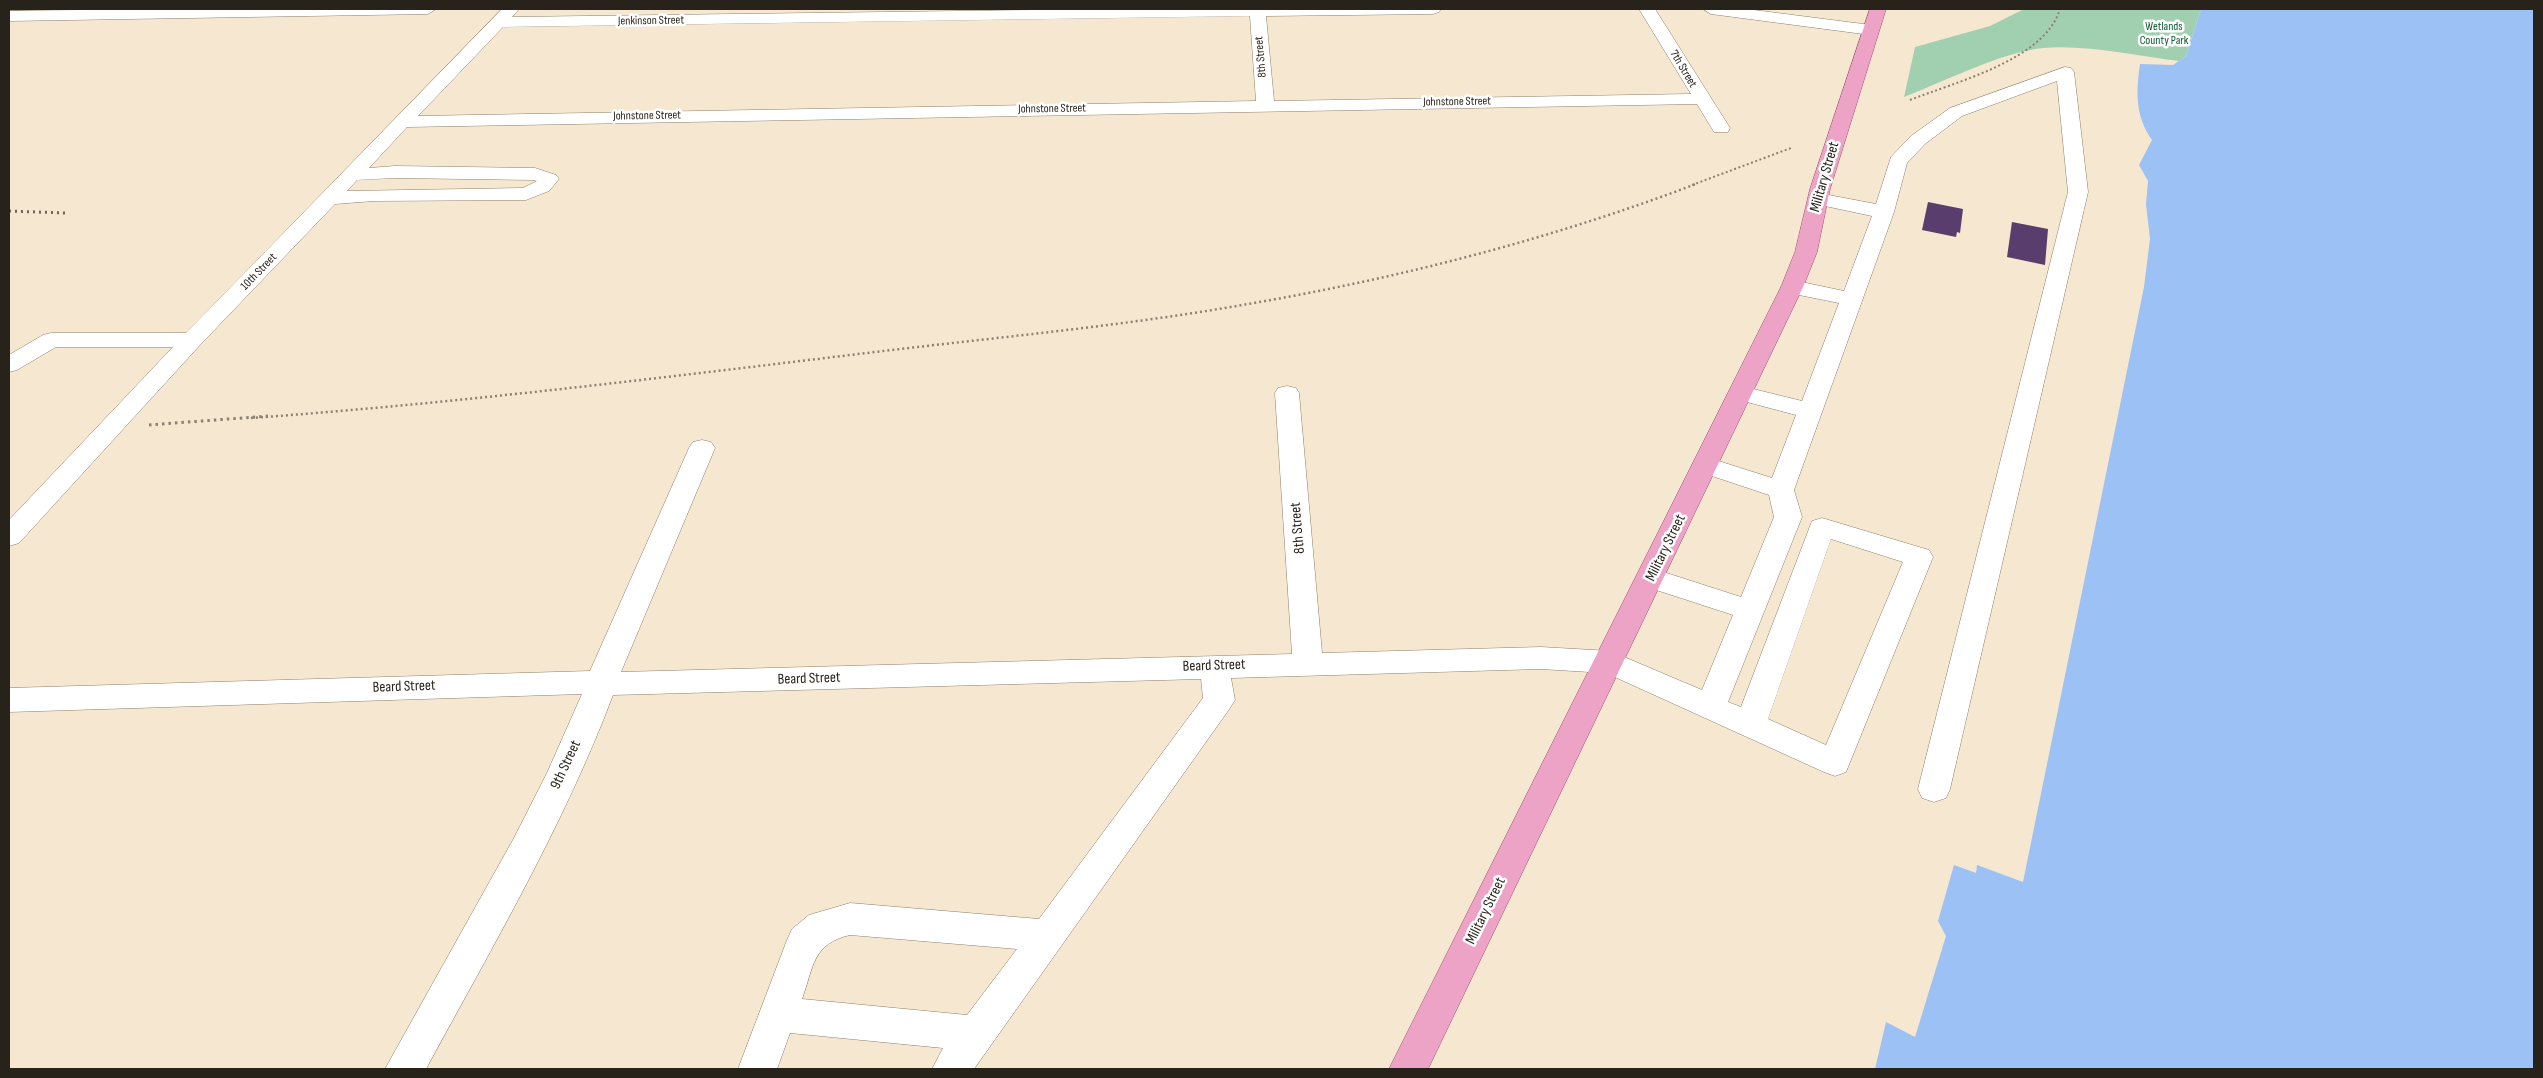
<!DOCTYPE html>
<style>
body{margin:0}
#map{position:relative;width:2543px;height:1078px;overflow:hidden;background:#f6e7d0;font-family:"Sofia Sans Condensed",sans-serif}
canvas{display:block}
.frame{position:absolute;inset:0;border:10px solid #28231a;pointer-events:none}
</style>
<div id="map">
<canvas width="2543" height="1078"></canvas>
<div class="frame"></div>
</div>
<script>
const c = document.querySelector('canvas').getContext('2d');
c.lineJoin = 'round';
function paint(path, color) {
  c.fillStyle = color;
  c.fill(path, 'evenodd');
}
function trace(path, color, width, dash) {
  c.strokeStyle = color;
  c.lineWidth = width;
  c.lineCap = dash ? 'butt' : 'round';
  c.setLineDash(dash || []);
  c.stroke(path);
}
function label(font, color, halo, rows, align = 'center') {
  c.font = font + ' "Sofia Sans Condensed",sans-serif';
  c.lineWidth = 5;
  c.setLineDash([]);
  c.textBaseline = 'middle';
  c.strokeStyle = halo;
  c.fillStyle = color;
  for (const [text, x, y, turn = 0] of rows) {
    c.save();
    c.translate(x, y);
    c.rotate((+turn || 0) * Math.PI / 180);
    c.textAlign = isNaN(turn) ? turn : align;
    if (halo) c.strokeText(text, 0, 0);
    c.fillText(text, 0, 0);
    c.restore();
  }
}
paint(new Path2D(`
 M2024,9H2201L2186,56L2179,61C2137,56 2085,44 2043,48C2002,52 1943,82 1904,97L1915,47L1990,26Z`), '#a1d0b1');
paint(new Path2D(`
 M2201,9H2534V1069H1875L1886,1022L1915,1037L1946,936L1938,921L1954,865L1976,873L1977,865L2023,882L2144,287L2150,239L2146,204L2148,181L2139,165L2152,140C2135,116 2136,92 2140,64L2173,65L2186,56Z`), '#9cc1f5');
paint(new Path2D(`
 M1928,202L1963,209L1960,233L1957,232L1956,237L1922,230Z
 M2012,222L2048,229L2045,265L2007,257Z`), '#593d6c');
const minor = new Path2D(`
 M156,9H436L428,14L9,21V11Z
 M502,9H519L512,17L1107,9H1441L1439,12L1433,14L1266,16L1274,101L1691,94L1639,9H1655L1730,128L1728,132H1714L1697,104L407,127L369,168L395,166L535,168L556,175L559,179L549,191L526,200L374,201L335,204L200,345L19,543L9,546V520L173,347H56L17,370L9,372V355L43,335L51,333H186ZM1250,16L1256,101L418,116L503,27ZM395,178L533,180L537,181L523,188L347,191L357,180Z
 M1703,9H1746L1871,25L1879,30L1871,35L1711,14Z
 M2065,67L2071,68L2074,72L2088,192L1950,789L1946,798L1934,802L1922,798L1918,789L2068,192L2057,81L1962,116L1925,144L1907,163L1894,212L1794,490L1802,517L1728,702L1741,707L1812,521L1822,518L1929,550L1933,557L1846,772L1835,776L1824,772L1606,673L1541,669L1231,678L1235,700L1230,708L974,1069H932L943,1048L790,1033L777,1069H738L787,940L792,929L809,915L850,903L1039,919L1203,698L1201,679L613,695C564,825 492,947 426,1069H385L514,838L547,773L582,694L9,712V688L590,671L689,448L693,442L702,440L711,442L715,448L621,672L1292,654L1275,393L1278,388L1287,386L1296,388L1299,393L1322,653L1541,647L1610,651L1702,690L1733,615L1641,585L1637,578L1641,571L1651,568L1741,597L1774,517L1769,495L1697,471L1693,465L1697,459L1706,457L1772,478L1796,415L1732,398L1729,393L1732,388L1741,386L1802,401L1839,303L1784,292L1781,287L1784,282L1792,280L1844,291L1872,216L1811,203L1808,199L1811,195L1818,193L1876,204L1891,157L1911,136L1950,108ZM1831,539L1903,562L1826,745L1768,719ZM850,935L1017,949L967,1015L802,999C814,966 812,944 850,935Z`);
const major = new Path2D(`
 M1870,9H1886L1830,189L1817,252L1803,287L1428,1069H1389L1781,287L1795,252L1810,189Z`);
trace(minor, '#8c7f6a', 1);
trace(major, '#a04f71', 1);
trace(new Path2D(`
 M1910,100C1955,82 2045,60 2060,9
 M1692,185L1791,148`), '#8c8272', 2, [2, 2.5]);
trace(new Path2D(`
 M251,418C460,403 667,377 875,352C999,337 1124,326 1248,304C1400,278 1551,239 1696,184`), '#8c8272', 2.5, [2, 3]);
trace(new Path2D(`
 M149,425L268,416`), '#8c8272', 3, [2.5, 4]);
paint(minor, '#fff');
paint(major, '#eda3c6');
trace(new Path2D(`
 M9,211L65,213`), '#6e6558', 3, [2, 4]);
label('12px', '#28231a', '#fff', [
 ["Jenkinson Street",651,21,-1],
 ["8th Street",1261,57,-95],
 ["7th Street",1683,69,59],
 ["Johnstone Street",1457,102,-1],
 ["Johnstone Street",1052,109,-1],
 ["Johnstone Street",647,116,-1],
 ["10th Street",259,272,-46]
]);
label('12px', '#0c5632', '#fff', [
 ["Wetlands",2164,27],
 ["County Park",2164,41]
]);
label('15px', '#28231a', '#fff', [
 ["Military Street",1825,177,-74],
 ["8th Street",1298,528,-95],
 ["Military Street",1666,548,-64],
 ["Beard Street",1214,666,-2],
 ["Beard Street",809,679,-2],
 ["Beard Street",404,687,-2],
 ["9th Street",566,765,-65],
 ["Military Street",1486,911,-64]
]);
</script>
